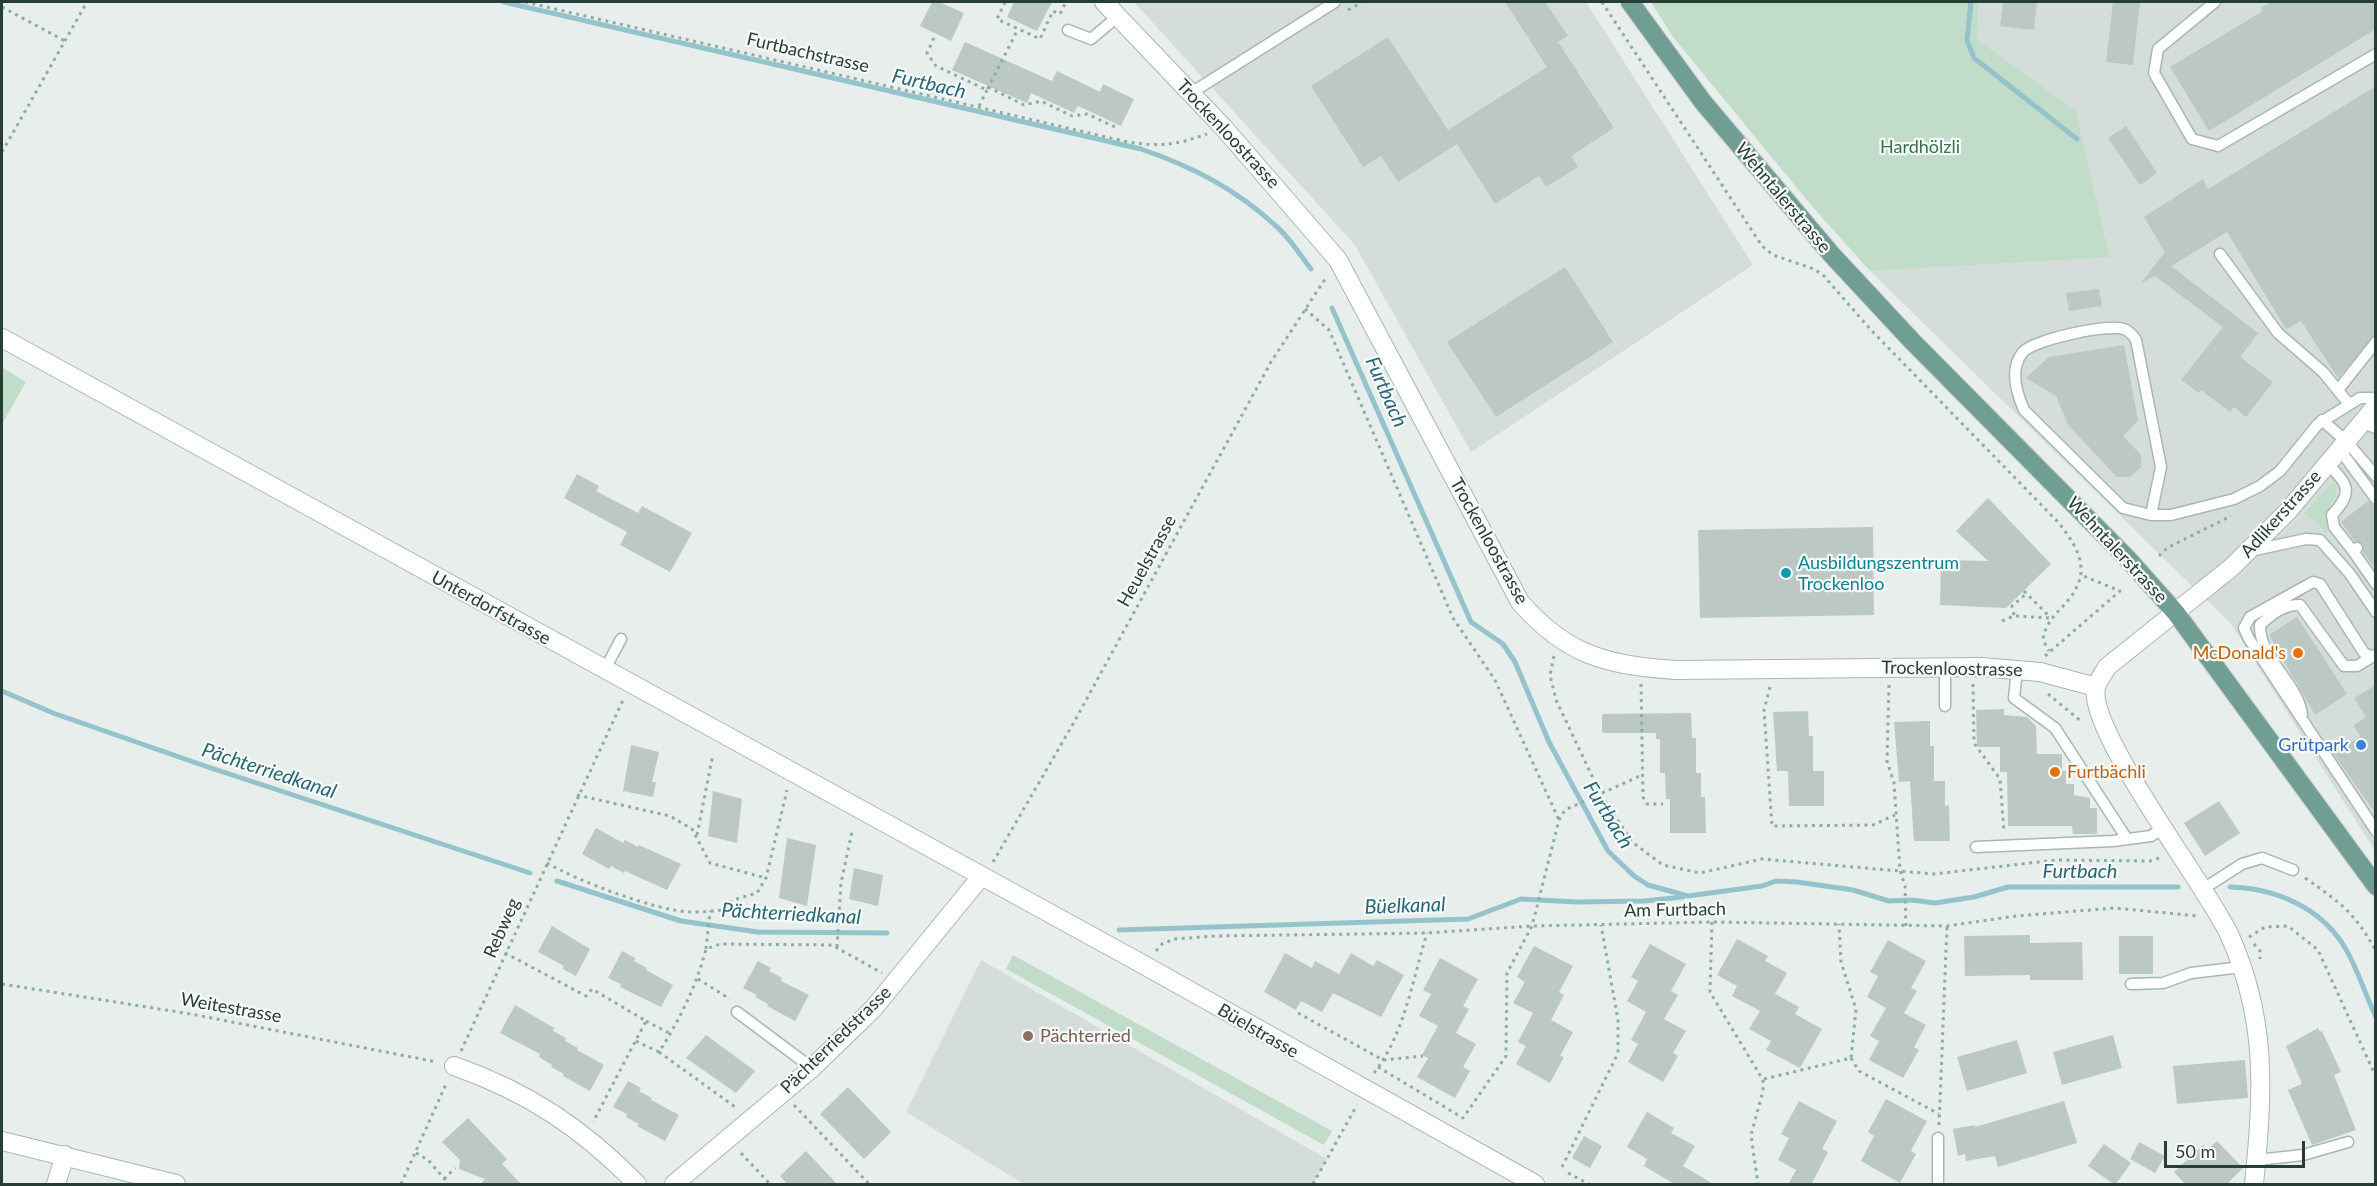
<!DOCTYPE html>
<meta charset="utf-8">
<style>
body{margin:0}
#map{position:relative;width:2377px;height:1186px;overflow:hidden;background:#e7eeeb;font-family:Lato,sans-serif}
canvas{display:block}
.frame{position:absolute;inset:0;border:3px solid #273e38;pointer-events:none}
.scale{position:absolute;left:2164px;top:1141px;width:141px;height:27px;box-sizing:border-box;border:3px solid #273e38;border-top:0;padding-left:8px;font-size:18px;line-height:21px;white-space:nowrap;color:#273e38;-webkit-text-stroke:4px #f7faf9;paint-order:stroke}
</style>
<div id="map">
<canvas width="2377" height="1186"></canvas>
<div class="frame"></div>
<div class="scale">50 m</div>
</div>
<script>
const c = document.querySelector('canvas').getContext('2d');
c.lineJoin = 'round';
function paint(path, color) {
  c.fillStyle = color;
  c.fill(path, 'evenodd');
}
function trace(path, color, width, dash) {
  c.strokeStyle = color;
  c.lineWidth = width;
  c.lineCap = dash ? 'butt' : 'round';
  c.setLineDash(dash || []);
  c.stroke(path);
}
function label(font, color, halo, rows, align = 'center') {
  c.font = font + ' Lato,sans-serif';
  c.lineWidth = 4.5;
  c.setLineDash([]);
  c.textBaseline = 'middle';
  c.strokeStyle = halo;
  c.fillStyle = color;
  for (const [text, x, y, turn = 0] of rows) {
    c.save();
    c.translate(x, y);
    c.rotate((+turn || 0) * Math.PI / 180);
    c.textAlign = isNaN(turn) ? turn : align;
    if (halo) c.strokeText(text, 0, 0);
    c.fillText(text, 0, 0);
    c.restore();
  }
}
paint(new Path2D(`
 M1134,2H1586L1753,265L1471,452L1355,245Z
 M1979,2H2375V851L2231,624L1870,271L2110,256L2076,111L1977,39Z
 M981,960L1327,1159L1313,1184H1024L906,1112Z`), '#d5ddda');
paint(new Path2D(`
 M1651,2H1979L1977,39L2076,111L2110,257L1870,271L1811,205L1673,37Z
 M2,367L26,382L2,424Z
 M2333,482L2336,484V495L2326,515L2328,532L2326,535L2317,522L2304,514Z
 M1013,955L1332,1131L1324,1145L1006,969Z`), '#c2dcca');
trace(new Path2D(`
 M504,2L1141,149C1193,167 1236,189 1276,226C1290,238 1300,255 1311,269
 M1971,2L1967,40L1974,58L2077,139
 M1332,308L1471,622L1503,644L1515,662L1549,742L1608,851L1634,876L1648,885L1688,896L1762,886L1776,881L1797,882L1853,890L1889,901L1912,900L1935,903L1974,897L2008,887H2178
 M2,691L53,713L205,766L530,873
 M557,881L681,921L758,932L887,933
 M2230,887C2274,888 2320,907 2344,946C2357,967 2365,994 2376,1017
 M1119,930L1468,919L1521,899L1577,902L1644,901L1683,897`), '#95c3cc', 5);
paint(new Path2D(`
 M932,2H939L964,13L951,41L920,26Z
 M1014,2H1052L1037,31L1007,17Z
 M1505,2H1545L1568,36L1558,42L1614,128L1571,156L1578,167L1546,187L1539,176L1495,204L1457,144L1398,182L1381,156L1363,167L1311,86L1388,37L1448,130L1547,67Z
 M2003,2H2037L2034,30L2000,26Z
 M2113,2H2140L2133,65L2106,62Z
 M2272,2H2376V29L2209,131L2170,67L2263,11L2261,8Z
 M965,42L1052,81L1057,71L1100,92L1103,84L1134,99L1121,126L1078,106L1074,113L1031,93L1027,103L952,70Z
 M2376,86V333L2338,378L2301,321L2286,329L2227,232L2171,266L2258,333L2240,357L2273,382L2246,417L2234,407L2230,412L2201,390L2199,393L2181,380L2223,327L2155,276L2141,283L2165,252L2144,217L2203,179L2208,189Z
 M2126,126L2157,173L2140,185L2108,138Z
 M1565,267L1613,342L1496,417L1447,342Z
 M2099,289L2102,306L2069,311L2066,293Z
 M2124,345L2138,421L2123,436L2141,455V467L2130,477H2117L2068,425L2056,396L2026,378L2049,357Z
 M577,474L599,486L596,491L638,513L642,506L692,533L670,572L620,545L627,532L564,498Z
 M1988,498L2051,564L2006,608L1940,605L1941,560L1988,561L1956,531Z
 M2368,501L2376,508V570L2363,552V544L2355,541L2341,522Z
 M1873,527L1874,615L1700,618L1698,530Z
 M2297,617L2347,694L2315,715L2269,635Z
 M2376,685V814L2333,753L2361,736L2353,726L2366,717L2354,698Z
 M2004,709V715L2027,717L2036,726L2037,754H2062V771H2066V784H2074V795L2090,798V808H2097V834H2073L2072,826H2008L2007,772H2000V747H1977L1976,710Z
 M1808,711L1809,736H1813V771H1824V806H1789L1788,771H1777L1773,712Z
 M1691,713L1692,738H1696V773H1701V797H1705L1706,833H1670V799H1666L1665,773H1660V739H1656V733H1602V714Z
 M1930,721V746H1934V781H1945V806L1949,805L1950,841H1914L1910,781L1899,782L1894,722Z
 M631,745L659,752L652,782H656L653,797L623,791Z
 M713,791L742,799L737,843L708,836Z
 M2219,801L2240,833L2205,856L2184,823Z
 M596,828L623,843L625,840L638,847L639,845L681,864L667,890L625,871L624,873L611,866L609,869L582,854Z
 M787,838L816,845L807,906L779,898Z
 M854,868L883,875L878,906L849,899Z
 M552,926L590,949L576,976L563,969L564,966L538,952Z
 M2030,935V943L2082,942L2083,980H2030V975L1965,976L1964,936Z
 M2119,936H2153V974H2119Z
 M1737,939L1768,956L1765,961L1787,973L1775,994L1799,1007L1795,1014L1822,1029L1800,1068L1766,1050L1771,1041L1749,1029L1760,1011L1732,996L1737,986L1717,975Z
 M1888,940L1926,961L1911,988L1917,991L1904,1013L1926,1025L1914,1047L1919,1050L1903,1078L1869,1060L1879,1041L1870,1036L1886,1008L1867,997L1878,976L1870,972Z
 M1650,944L1686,964L1671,991L1678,995L1664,1019L1686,1031L1673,1053L1678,1056L1663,1082L1628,1062L1638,1044L1631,1040L1646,1012L1627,1001L1638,981L1631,977Z
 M1534,946L1573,966L1559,992L1564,995L1551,1020L1573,1032L1560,1056L1564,1057L1550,1083L1516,1064L1526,1046L1518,1042L1533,1013L1513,1003L1525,982L1517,977Z
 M622,951L635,958L634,961L647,968L646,970L673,985L661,1007L620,987L621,984L608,978Z
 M1285,953L1312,968L1315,961L1339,974L1351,953L1373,966L1377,960L1404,975L1381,1017L1333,993L1322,1012L1301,1001L1296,1010L1264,992Z
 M1440,958L1478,979L1463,1006L1469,1009L1456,1033L1476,1044L1463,1067L1470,1071L1455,1098L1417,1077L1428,1058L1422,1055L1438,1026L1419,1016L1431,994L1423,990Z
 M758,961L771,968L769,971L782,978L781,981L809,995L795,1021L767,1006L768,1004L755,997L757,995L743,988Z
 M515,1005L554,1028L553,1031L566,1038L565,1041L578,1048L577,1050L604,1065L590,1091L563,1076L564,1074L551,1067L552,1065L539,1057L540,1054L500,1033Z
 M2318,1028L2320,1032L2322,1031L2341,1072L2334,1075L2356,1130L2312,1145L2288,1090L2302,1084L2286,1046Z
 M706,1035L755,1071L736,1093L686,1058Z
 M2113,1035L2122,1068L2062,1085L2053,1052Z
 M2017,1040L2027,1073L1967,1091L1957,1057Z
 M2245,1060L2248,1098L2177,1104L2173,1066Z
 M628,1081L641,1088L639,1091L652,1098L651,1100L679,1115L665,1141L637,1126L639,1124L626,1117L627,1114L613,1107Z
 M848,1087L891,1132L864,1159L820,1114Z
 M1886,1099L1927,1121L1911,1151L1916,1154L1900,1183L1861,1161L1874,1136L1868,1132Z
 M1799,1101L1837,1121L1822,1149L1828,1152L1811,1185H1788L1796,1170L1778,1160L1789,1138L1781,1134Z
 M2064,1101L2077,1143L1998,1167L1995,1156L1966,1161L1965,1154L1958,1156L1953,1129L1975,1125V1127Z
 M1647,1112L1674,1128L1671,1133L1695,1146L1683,1166L1715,1185H1676L1644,1166L1647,1159L1627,1147Z
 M468,1118L507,1159L502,1164L522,1185H480L485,1179L459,1169L460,1160L442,1142Z
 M1584,1136L1602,1146L1590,1168L1572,1158Z
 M2217,1141L2243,1168L2226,1185H2186L2174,1172L2203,1145L2207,1150Z
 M2139,1142L2165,1156L2155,1173L2130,1159Z
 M2104,1144L2131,1163L2115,1185L2088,1166Z
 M806,1151L838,1185H788L780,1176Z`), '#bcc8c4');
const lane = new Path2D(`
 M2215,2L2158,49L2154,73L2192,139L2218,146L2376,54
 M1068,30L1091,39L1117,17
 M1191,93L1335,2
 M2220,254L2278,333L2323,372L2349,404
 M2338,390L2376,342
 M2322,420L2347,442L2376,476
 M2362,423L2376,428
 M2340,450L2376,499
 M2327,463C2348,485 2354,491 2332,515L2334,527L2353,551L2357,548
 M2151,515L2161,467L2136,340C2134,337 2130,332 2126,330C2112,322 2033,340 2023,352C2009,369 2016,392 2024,410L2123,508L2151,515H2171L2234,499L2260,486L2280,471L2318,424L2360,398H2376
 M2250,551L2306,539L2320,540L2350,574L2376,612
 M2353,551L2376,584
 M2373,657L2364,653L2320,584L2313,582L2250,617L2244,628L2249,639L2376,831
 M1945,667V706
 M2017,670L2014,698L2055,728L2127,839
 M604,671L621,639
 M2302,714C2297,682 2259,658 2260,625C2272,614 2284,604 2300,605L2344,666H2357L2375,655
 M1976,847L2113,841L2151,836L2163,828
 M2203,889L2242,864L2262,858L2293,870
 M2131,984L2163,983L2191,973L2242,967
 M737,1012L812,1068
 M2257,1160L2303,1155L2348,1142
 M1938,1184V1138`);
const street = new Path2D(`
 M1104,2L1224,128L1338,260L1520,602C1567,656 1607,665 1676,670L1981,667L2040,672L2096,687
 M2,338L1144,965L1535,1184
 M454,1066C528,1092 582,1128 637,1184
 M2,1141L176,1184
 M56,1184L65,1155
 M674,1184L812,1068L873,1009L980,878
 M2254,1184C2263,1093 2268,1020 2229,934C2206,885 2086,729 2096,687C2098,680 2104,673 2107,667L2232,567L2288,511L2376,406`);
const primary = new Path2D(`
 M1630,2L1703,102L1832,255L1912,341L2127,558L2176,613L2376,886`);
trace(lane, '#aab6b2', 13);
trace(street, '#aab6b2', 20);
trace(primary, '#c3c9c7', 20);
trace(new Path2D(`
 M525,2L1128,142C1161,147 1175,145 1207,134
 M1005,2L997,19L1040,39L1053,11L1060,14L1066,2
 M1602,2L1762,246L1773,255L1814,269L1824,276L1870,329L2058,522C2081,551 2093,574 2064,605C2054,616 2045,624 2043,640L2049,651
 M2,7L65,41
 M1348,10L1362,2
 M934,38L927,53L936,66L987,90L1018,29
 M988,87L1024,105L1041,101L1072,116L1087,114L1115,127
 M979,106L987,90
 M2,152L87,2
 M1305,309L1329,330L1453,618L1495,680L1559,820
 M2159,556L2167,548L2231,516
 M2024,591L2050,617
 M2014,615L2012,606L2026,594
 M2002,621L2014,616L2050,618
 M1554,656L1550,675L1556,700L1601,795L1632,842L1663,865L1700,873L1762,859L1934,874L2056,860L2150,861L2159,858
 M2045,656L2120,591L2081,575
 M1641,684L1643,797L1647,804H1663
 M1973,684L1974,743L2000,779L2004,832
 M1889,685L1887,761L1894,783L1900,870L1905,886L1906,927
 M1770,687L1764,710L1772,826L1873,825L1895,815
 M2048,694L2082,722
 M577,795L670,816L692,829L710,863L766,878
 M697,835L713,754
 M993,862L1073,724L1271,362L1327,276
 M547,863C578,881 656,911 691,912C702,912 713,911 723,910L733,900L757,893L766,878L787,790
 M2305,878C2341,903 2354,912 2376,951
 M1712,922L1710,992L1763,1080V1091L1751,1135L1758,1184
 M2249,937L2265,927L2288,926L2318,950L2376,1077
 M2254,944L2260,951V959
 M837,947L841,883L852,832
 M706,949L710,911
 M1156,951L1162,944L1174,939L1215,936L1427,933L1532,926L1712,922L1947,926L2016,916L2114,908L2199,916
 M505,953L586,996L592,989L646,1021L593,1122
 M698,979L730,999
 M2,984L191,1014L437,1062
 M1298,1013L1383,1060L1423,1056
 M646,1021L671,1034
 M636,1041L659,1052C680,1019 696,987 706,949L720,944L832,945L882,973
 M461,1051L623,700
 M659,1052L738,1109
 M1851,1058L1859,1071L1939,1114
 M1378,1067L1463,1118L1506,1056L1507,973L1532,926L1559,820L1565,810L1642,775
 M1374,1073C1405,1033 1412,981 1427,933
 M1764,1079L1851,1058L1856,1009L1841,962L1839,924
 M794,1105L869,1184
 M1939,1125L1947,926
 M416,1153L428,1160L449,1184
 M741,1153L770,1184
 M1562,1167L1618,1053V1020L1601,925
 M1568,1173L1589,1184
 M444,1179L455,1168
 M401,1184L447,1082
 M1313,1184L1357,1105`), '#8baea3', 3, [3, 4.5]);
trace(lane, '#fff', 10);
trace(street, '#fff', 18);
trace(primary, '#709e93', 18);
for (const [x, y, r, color] of [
 [1786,573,6,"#0f9aa8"],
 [2298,653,6,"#e8710a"],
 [2361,745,6,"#3f7fe0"],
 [2055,772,6,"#e8710a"],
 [1028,1036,6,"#8d6e63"]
]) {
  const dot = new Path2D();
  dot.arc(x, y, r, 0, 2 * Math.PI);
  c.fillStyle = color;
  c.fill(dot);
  trace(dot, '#f7faf9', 2);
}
label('18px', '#273e38', '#f7faf9', [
 ["Furtbachstrasse",808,53,13],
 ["Trockenloostrasse",1228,134,47],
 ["Wehntalerstrasse",1783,198,50],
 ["Adlikerstrasse",2281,514,-48],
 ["Trockenloostrasse",1489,541,61],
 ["Wehntalerstrasse",2117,550,47],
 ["Heuelstrasse",1147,561,-61],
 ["Unterdorfstrasse",491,608,29],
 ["Trockenloostrasse",1952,669,1],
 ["Am Furtbach",1675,910,-1],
 ["Rebweg",502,928,-66],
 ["Weitestrasse",231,1008,10],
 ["Büelstrasse",1258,1031,30],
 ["Pächterriedstrasse",836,1040,-44]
]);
label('18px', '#35714d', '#f7faf9', [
 ["Hardhölzli",1920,147]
]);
label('18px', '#0d838f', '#f7faf9', [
 ["Ausbildungszentrum",1798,563],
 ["Trockenloo",1798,584]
], 'left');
label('18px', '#c56008', '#f7faf9', [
 ["McDonald's",2286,653],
 ["Furtbächli",2067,772,"left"]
], 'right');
label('18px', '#366cbe', '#f7faf9', [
 ["Grütpark",2349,745]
], 'right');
label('18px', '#785e54', '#f7faf9', [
 ["Pächterried",1040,1036]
], 'left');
label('italic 20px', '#276674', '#f7faf9', [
 ["Furtbach",929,84,13],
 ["Furtbach",1386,392,66],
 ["Pächterriedkanal",269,771,18],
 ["Furtbach",1608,815,58],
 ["Furtbach",2080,872],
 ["Büelkanal",1405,906,-2],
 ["Pächterriedkanal",791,914,3]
]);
</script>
